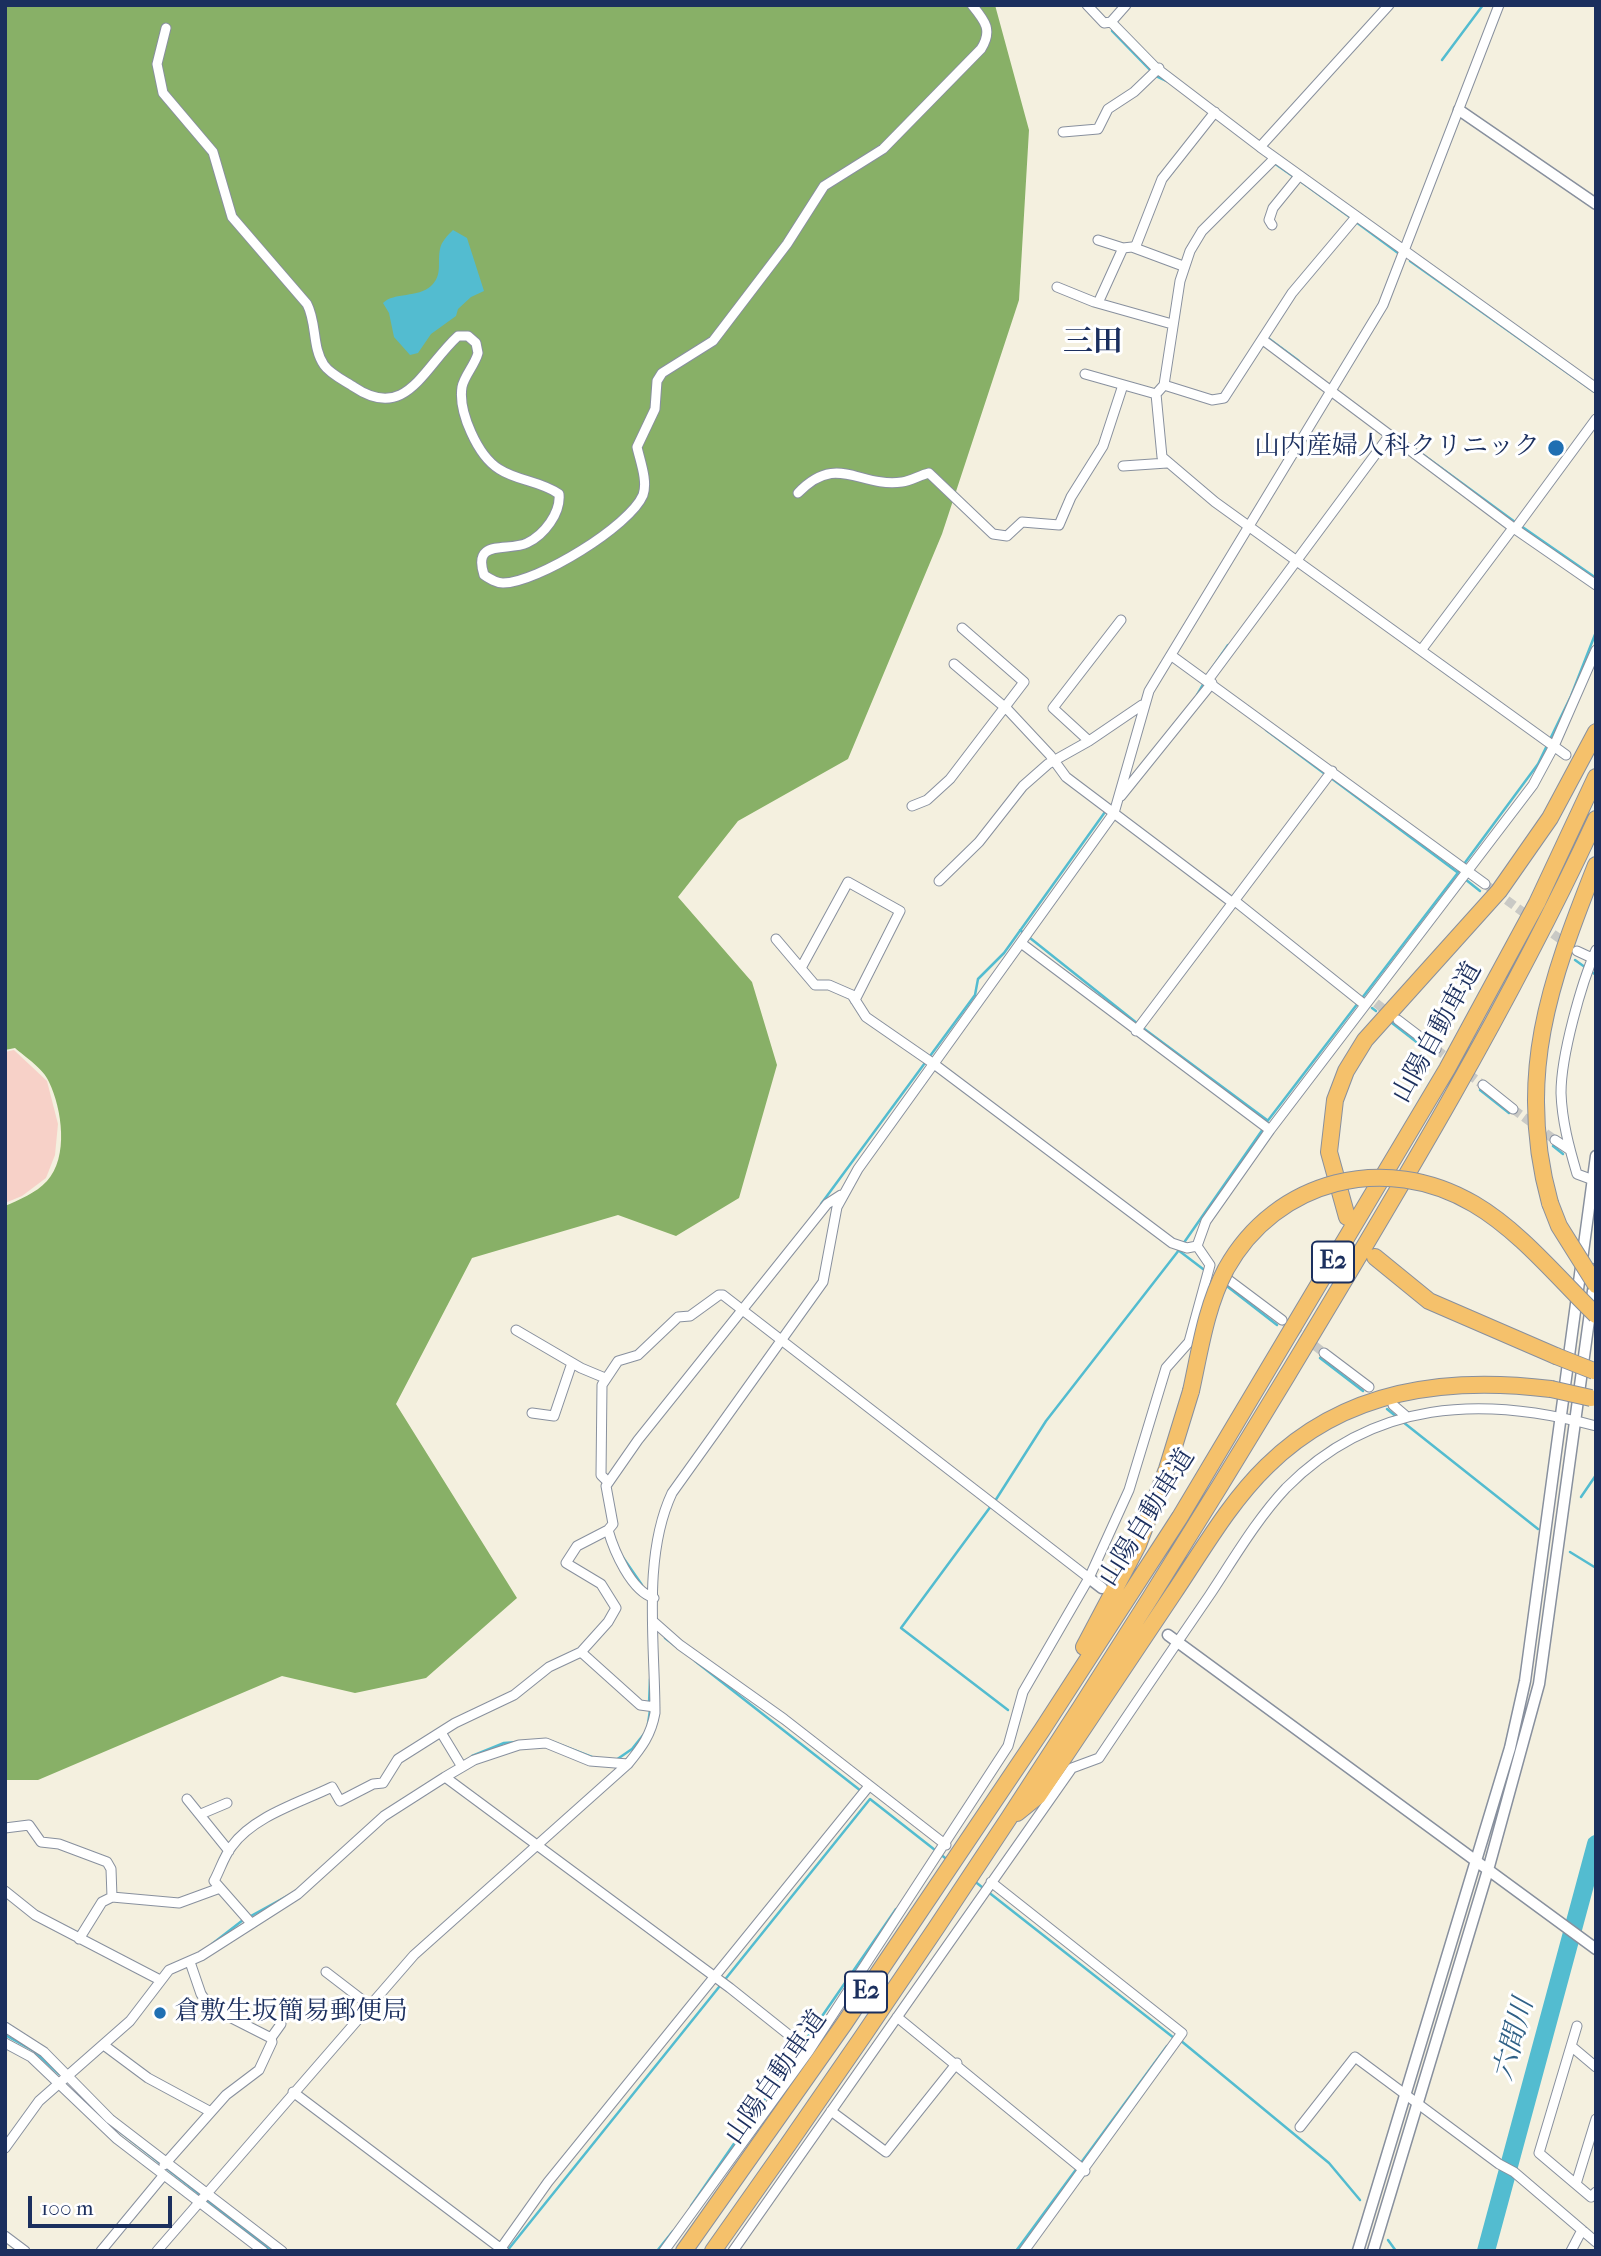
<!DOCTYPE html>
<meta charset="utf-8">
<style>
body{margin:0}
#map{position:relative;width:1601px;height:2256px;overflow:hidden;background:#f4f0df;font-family:"IM FELL French Canon",serif}
canvas{display:block}
.frame{position:absolute;inset:0;border:7px solid #1b2f5e;pointer-events:none}
.scale{position:absolute;left:28px;top:2196px;width:144px;height:32px;box-sizing:border-box;border:4px solid #1b2f5e;border-top:0;padding-left:9px;font-size:21px;line-height:24px;white-space:nowrap;color:#1b2f5e;-webkit-text-stroke:5px #fff;paint-order:stroke}
</style>
<div id="map">
<canvas width="1601" height="2256"></canvas>
<div class="frame"></div>
<div class="scale">100 m</div>
</div>
<script>
const c = document.querySelector('canvas').getContext('2d');
c.lineJoin = 'round';
function paint(path, color) {
  c.fillStyle = color;
  c.fill(path, 'evenodd');
}
function trace(path, color, width, dash) {
  c.strokeStyle = color;
  c.lineWidth = width;
  c.lineCap = dash ? 'butt' : 'round';
  c.setLineDash(dash || []);
  c.stroke(path);
}
function label(font, color, halo, rows, align = 'center') {
  c.font = font + ' "IM FELL French Canon","Noto Serif JP",serif';
  c.lineWidth = 6;
  c.setLineDash([]);
  c.textBaseline = 'middle';
  c.strokeStyle = halo;
  c.fillStyle = color;
  for (const [text, x, y, turn = 0] of rows) {
    c.save();
    c.translate(x, y);
    c.rotate((+turn || 0) * Math.PI / 180);
    c.textAlign = isNaN(turn) ? turn : align;
    if (halo) c.strokeText(text, 0, 0);
    c.fillText(text, 0, 0);
    c.restore();
  }
}
paint(new Path2D(`
 M14,1050L47,1081L58,1124L55,1155L46,1178L22,1196L5,1203V1052Z`), '#f7d1c8');
paint(new Path2D(`
 M5,5H995L1029,130L1019,300L942,534L848,759L738,821L678,897L752,982L777,1065L739,1198L676,1236L618,1215L472,1258L396,1404L517,1598L426,1678L355,1693L282,1676L38,1780H5V1206C19,1200 36,1193 47,1181C69,1157 62,1109 49,1082C44,1069 25,1057 15,1048L5,1050Z`), '#88b067');
paint(new Path2D(`
 M453,230L467,238L484,291L471,297L458,309L456,316L431,334L418,353L410,355L394,337L389,313L383,303C394,292 418,298 431,286C443,275 437,263 440,249C441,242 448,235 453,230Z`), '#53bcd0');
trace(new Path2D(`
 M1595,5L1596,6
 M1112,31L1151,71
 M1442,60L1483,5
 M1156,76L1169,82
 M1274,163L1294,177
 M1300,181L1351,218
 M1356,222L1398,253
 M1410,261L1596,393
 M1268,338L1299,361
 M1399,437L1515,522
 M1521,526L1596,578
 M1206,677L1228,645
 M1197,695L1204,683
 M1266,730L1325,774
 M1331,778L1457,872
 M1464,864L1538,764L1571,696L1596,632
 M1465,879L1480,891
 M1020,930L1138,1024
 M1575,960L1596,975
 M1362,998L1460,870
 M1372,1008L1376,1011
 M1392,1023L1432,1054
 M1143,1028L1267,1120
 M1480,1090L1509,1113
 M1266,1123L1358,1003
 M1553,1146L1563,1154
 M821,1204L975,995L978,979L1004,953L1105,812
 M1183,1244L1263,1129
 M1178,1250L1203,1269
 M1228,1287L1277,1325
 M1320,1358L1363,1391
 M1387,1409L1398,1418
 M1403,1422L1538,1529
 M1581,1497L1596,1475
 M995,1501L1046,1421L1179,1250
 M991,1506L901,1628L1008,1710
 M1570,1552L1596,1568
 M622,1556L642,1585
 M665,1638L682,1651
 M695,1661L861,1791
 M649,1704L650,1679
 M648,1724L650,1710
 M553,1742L592,1757
 M472,1756L504,1743L543,1740
 M616,1760L632,1749L644,1734
 M973,1880L1174,2038
 M249,1917L289,1895
 M212,1944L243,1920
 M5,2035L34,2051L59,2074
 M1180,2040L1329,2163L1360,2200
 M114,2127L272,2251
 M691,2206L896,1909
 M1388,2240L1396,2251
 M507,2251L870,1799L949,1861
 M657,2251L673,2231
 M1016,2251L1167,2046`), '#53bcd0', 2.5);
trace(new Path2D(`
 M1486,2251L1596,1844`), '#53bcd0', 18);
trace(new Path2D(`
 M1485,884L1531,918
 M1542,926L1567,944
 M1376,1003L1391,1015
 M1436,1049L1483,1085
 M1513,1109L1555,1140
 M1282,1320L1324,1353`), '#c9c9c5', 9, [9, 4.5]);
const minor = new Path2D(`
 M1087,5L1104,23L1111,22L1155,67L1260,147L1596,388
 M1111,22L1126,5
 M166,28L157,64L163,93L213,152L232,217L307,304C317,323 312,348 324,365C330,374 345,381 354,387C406,422 423,368 458,336H468L476,343L478,353C475,365 464,376 462,387C458,412 478,456 499,469C517,481 541,481 559,494C561,513 544,535 527,543C508,552 472,538 484,575C490,579 496,583 503,583C537,583 630,526 643,495C648,481 640,461 637,447L655,409L657,381L662,373L713,341L787,244L824,186L883,149L981,49C993,30 985,21 972,5
 M1063,132L1098,129L1108,109L1134,92L1159,68
 M1260,147L1389,5
 M1275,158L1202,231L1190,251L1180,281L1164,385L1156,394L1162,457L1215,502L1566,755
 M1272,225L1269,220L1273,208L1299,176
 M1098,240L1123,248L1132,247L1183,266
 M1135,248L1162,179L1215,112
 M1057,287L1094,302L1172,324
 M1098,303L1123,248
 M1263,340L1515,529L1596,585
 M1085,374L1156,394
 M1164,385L1212,400L1224,398L1292,293L1356,217
 M1123,466L1167,463
 M798,493C837,452 859,488 902,482C911,481 920,475 929,473L993,534L1007,536L1022,522L1059,525L1071,497L1103,446L1123,385
 M1515,529L1596,419
 M1422,649L1513,528
 M1172,656L1485,884
 M954,664L1008,710L1050,755L1066,777L1233,903
 M1208,680L1389,436
 M1089,741L1053,708L1121,620
 M1121,796L1212,683
 M912,806L927,800L950,779L1024,682L962,628
 M939,881L979,842L1023,786L1048,764L1089,741L1142,705
 M1235,901L1365,1005
 M776,939L815,985H829L852,995L866,1017L934,1064L1172,1243L1187,1248L1197,1246
 M1021,943L1270,1130
 M1596,950C1581,984 1561,1056 1561,1093C1562,1121 1569,1147 1577,1174L1596,1181
 M1577,951L1592,958
 M801,968L848,882L900,911L855,1000
 M1398,1020L1436,1049
 M1136,1031L1332,771
 M1483,1085L1513,1109
 M1555,1140L1570,1150
 M1222,1275L1282,1320
 M516,1330L581,1368L605,1378
 M1324,1353L1369,1387
 M1393,1405L1407,1417
 M532,1413L554,1416L572,1363
 M608,1482L601,1475L602,1385L618,1361L638,1355L678,1317L690,1316L719,1295H723L1089,1578
 M654,1598C631,1591 614,1551 608,1530L613,1524L606,1486L638,1440L827,1204L841,1195
 M654,1622L680,1645L784,1719L946,1845
 M581,1652L640,1705L655,1707
 M442,1734L462,1767
 M445,1777L730,1988L809,2051
 M187,1799L229,1851
 M201,1814L227,1803
 M5,1828L29,1825L41,1842L59,1844L107,1862L111,1869L112,1897
 M991,1882L1182,2033L1024,2251
 M5,1891L35,1915L160,1980
 M250,1922L214,1881C220,1870 224,1856 232,1846C254,1816 299,1803 332,1787L340,1801L373,1784L383,1783L398,1759L455,1723L514,1695L549,1667L581,1652L608,1622L616,1608L601,1584L566,1563L577,1546L608,1530
 M79,1939L102,1902L112,1897L179,1903L220,1888
 M190,1962L201,1994L210,2007L271,2038L281,2024
 M326,1972L369,2005
 M897,2017L1085,2171
 M1577,2026L1539,2153L1591,2197L1596,2192
 M5,2027L44,2052L110,2119L282,2251
 M5,2043L31,2057L117,2139L263,2251
 M105,2046L148,2078L211,2112
 M1571,2046L1596,2067
 M293,2092L504,2251
 M831,2111L886,2152L957,2063
 M1300,2127L1355,2057L1499,2164L1514,2172L1596,2242
 M5,2148L39,2101L130,2021L169,1970L201,1956L298,1894L384,1816L445,1777L474,1760L519,1745L546,1743L590,1761L628,1764
 M164,2165L226,2095L259,2070L272,2042L271,2038
 M1576,2184L1596,2119
 M5,2236L25,2251
 M101,2251L163,2176
 M157,2251L414,1955L628,1764C642,1747 651,1735 655,1713C655,1643 642,1557 672,1493L823,1282L837,1207L858,1169L1114,813L1149,691L1383,305L1499,5
 M499,2251L548,2182L869,1786
 M664,2251L809,2051L1008,1746L1023,1692L1089,1578L1129,1490L1166,1368L1189,1342L1210,1265L1197,1246L1206,1221L1270,1130L1533,785L1554,746L1596,650
 M733,2251L1072,1768L1099,1758C1135,1704 1172,1650 1209,1596C1233,1560 1256,1520 1286,1488C1373,1400 1482,1395 1596,1426
 M1571,2251L1582,2230`);
const tertiary = new Path2D(`
 M1459,110L1596,204
 M1089,1578L1102,1588
 M1168,1635L1596,1949
 M1358,2251L1510,1748L1525,1681L1596,1156
 M1373,2251L1488,1870L1539,1684L1596,1269`);
const motorway = new Path2D(`
 M1550,1203C1515,1077 1550,981 1596,865
 M1347,1217L1329,1152L1335,1100L1346,1071L1365,1040L1499,891L1550,818L1596,732
 M1375,1257L1429,1301L1556,1356
 M1084,1647L1138,1545L1167,1469L1191,1391
 M1017,1813L1038,1796C1083,1729 1128,1662 1173,1594C1202,1551 1229,1503 1267,1466C1345,1389 1447,1376 1551,1389
 M684,2251L844,2024L1042,1730L1180,1517L1447,1069L1537,903L1596,777
 M713,2251C916,1966 1108,1673 1288,1374C1397,1193 1507,1011 1596,819`);
trace(minor, '#88909e', 11);
trace(tertiary, '#88909e', 13);
trace(motorway, '#88909e', 18);
trace(minor, '#fff', 9);
trace(tertiary, '#fff', 10);
trace(motorway, '#f5c16b', 16);
const motorwayBridge = new Path2D(`
 M1550,1203L1559,1226L1596,1285
 M1556,1356L1594,1371
 M1551,1389L1591,1398
 M1191,1391C1200,1350 1206,1307 1226,1269C1276,1179 1386,1152 1474,1204C1520,1231 1558,1278 1596,1315`);
trace(motorwayBridge, '#88909e', 18, []);
trace(motorwayBridge, '#f5c16b', 16);
for (const [x, y, r, color] of [
 [1556,448,9,"#1f6fb2"],
 [160,2013,7,"#1f6fb2"]
]) {
  const dot = new Path2D();
  dot.arc(x, y, r, 0, 2 * Math.PI);
  c.fillStyle = color;
  c.fill(dot);
  trace(dot, '#fff', 2.5);
}
for (const [x, y, w] of [
 [1333,1262,42],
 [866,1992,42]
]) {
  const box = new Path2D();
  box.roundRect(x - w / 2, y - 20.5, w, 41, 5);
  c.fillStyle = '#fff';
  c.fill(box);
  trace(box, '#1b2f5e', 2);
}
label('bold 24px', '#1b2f5e', null, [
 ["E2",1333,1262],
 ["E2",866,1992]
]);
label('26px', '#1b2f5e', '#fff', [
 ["山内産婦人科クリニック",1540,448],
 ["倉敷生坂簡易郵便局",174,2013,"left"]
], 'right');
label('26px', '#1b2f5e', '#fff', [
 ["山陽自動車道",1438,1033,-61],
 ["山陽自動車道",1148,1518,-58],
 ["山陽自動車道",777,2078,-55]
]);
label('italic 28px', '#2f6086', '#fff', [
 ["六間川",1515,2040,-75]
]);
label('bold 30px', '#1b2f5e', '#fff', [
 ["三田",1093,344]
]);
</script>
